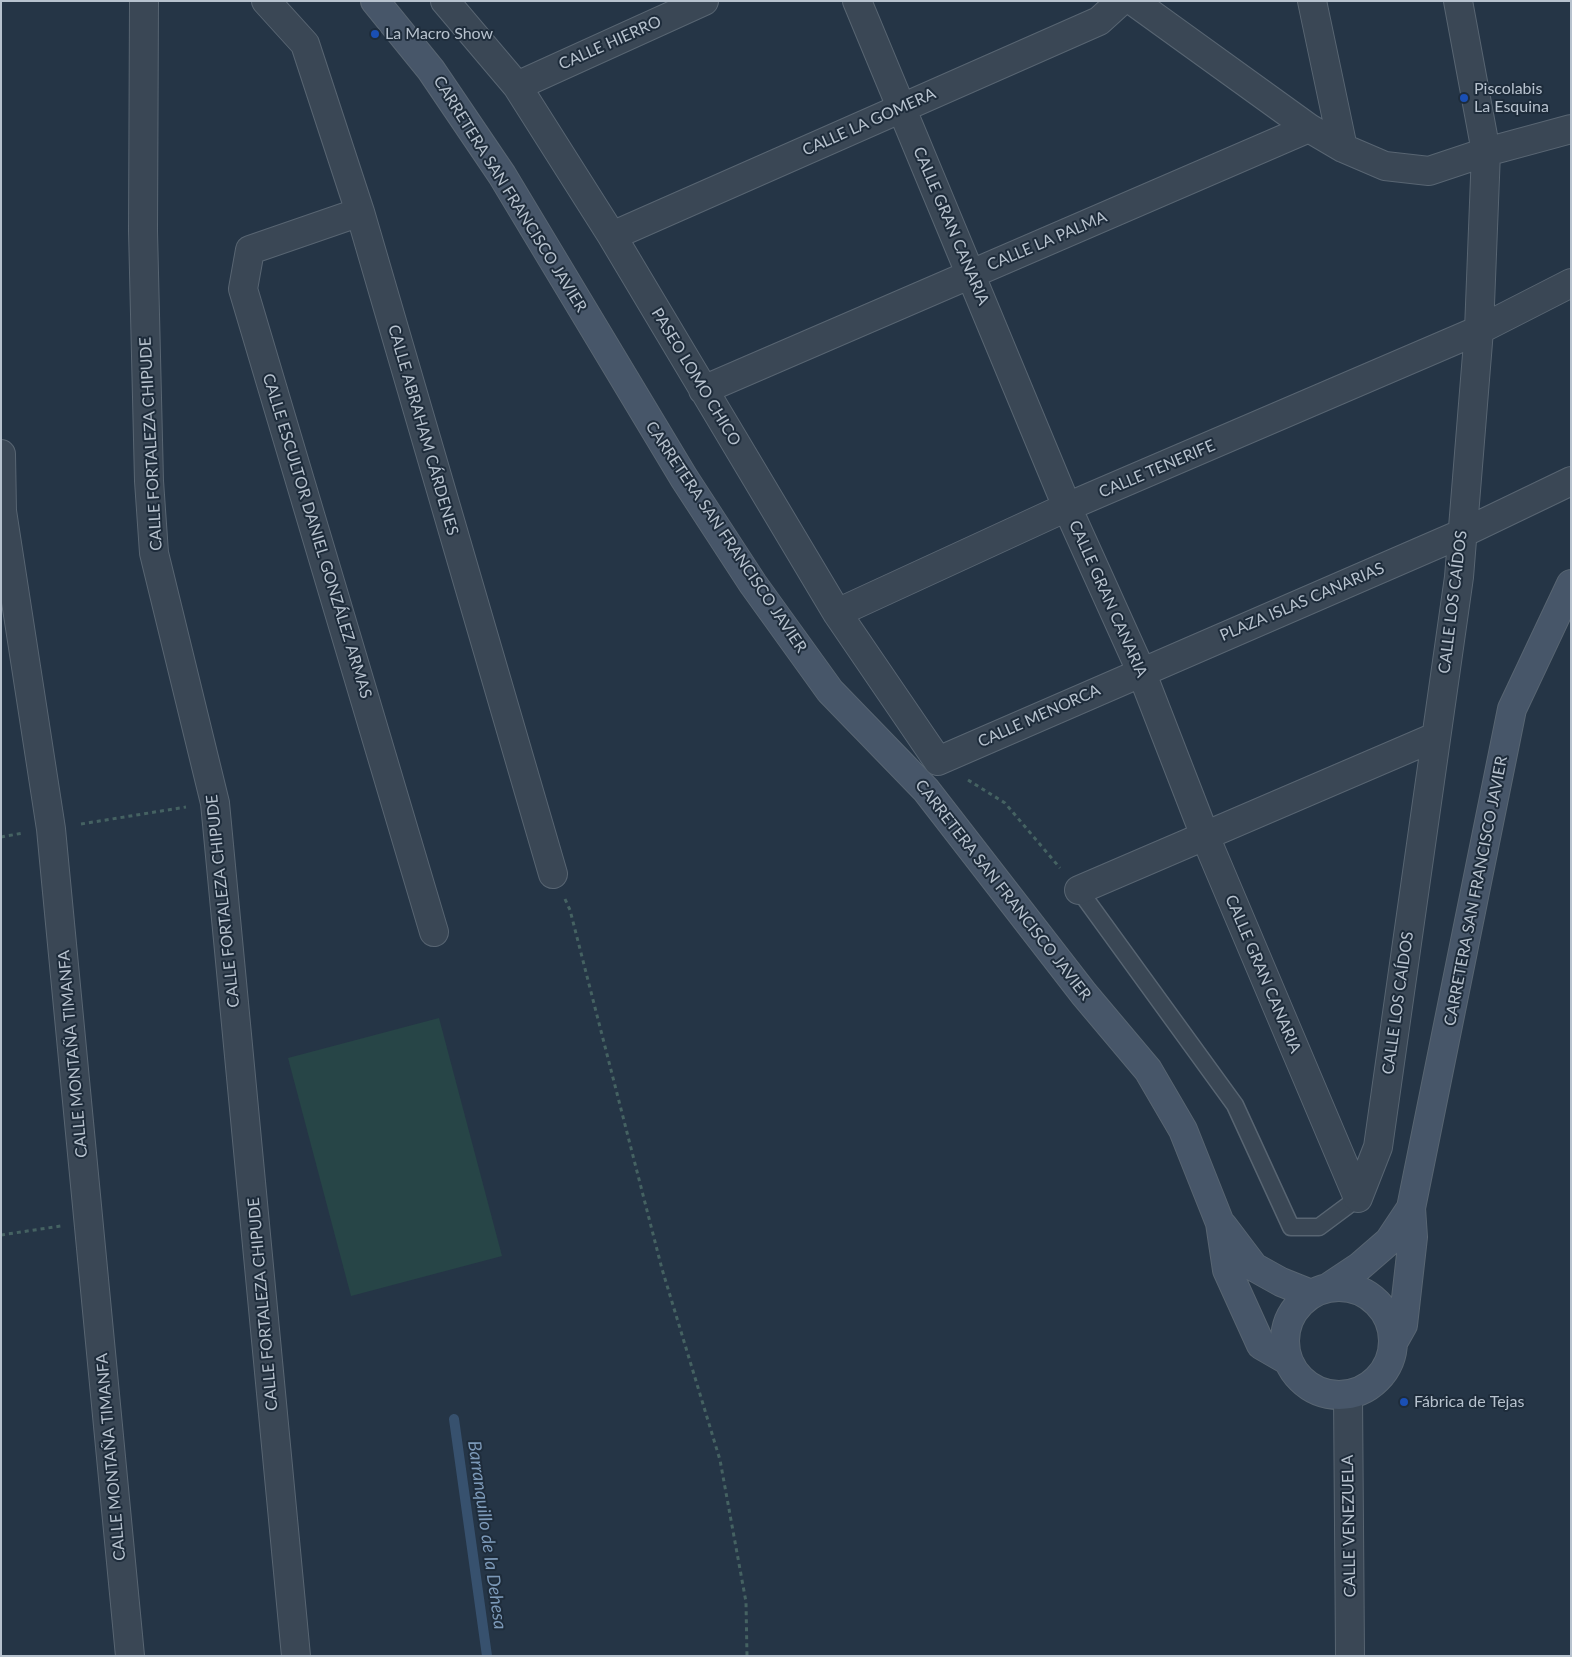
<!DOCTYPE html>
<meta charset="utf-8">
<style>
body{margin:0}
#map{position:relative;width:1572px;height:1657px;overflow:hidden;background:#253546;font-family:Lato,sans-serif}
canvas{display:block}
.frame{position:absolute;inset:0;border:2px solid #b7c2ce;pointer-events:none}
</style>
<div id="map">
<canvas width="1572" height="1657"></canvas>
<div class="frame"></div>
</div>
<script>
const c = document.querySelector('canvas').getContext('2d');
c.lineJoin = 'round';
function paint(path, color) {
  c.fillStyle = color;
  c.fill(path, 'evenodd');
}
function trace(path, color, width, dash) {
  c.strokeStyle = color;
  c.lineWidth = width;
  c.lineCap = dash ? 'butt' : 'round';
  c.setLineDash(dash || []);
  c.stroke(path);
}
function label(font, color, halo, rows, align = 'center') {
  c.font = font + ' Lato,sans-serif';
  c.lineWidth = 4;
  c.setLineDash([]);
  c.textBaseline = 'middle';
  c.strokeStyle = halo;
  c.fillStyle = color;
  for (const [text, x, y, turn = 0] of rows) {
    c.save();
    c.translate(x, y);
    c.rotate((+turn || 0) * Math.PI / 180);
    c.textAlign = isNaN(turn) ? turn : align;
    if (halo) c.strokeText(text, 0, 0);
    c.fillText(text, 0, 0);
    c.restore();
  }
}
paint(new Path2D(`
 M439,1018L502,1256L351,1296L288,1058Z`), '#274547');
trace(new Path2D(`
 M454,1419L487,1656`), '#37516e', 10);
const lane = new Path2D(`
 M1079,890L1235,1105L1291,1227H1319L1358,1198`);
const street = new Path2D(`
 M144,1L143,231L149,481L154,553L215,803L296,1656
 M266,1L305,44L360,212L553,874
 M445,1L517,86L612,236L837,613L938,761L1463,533L1571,481
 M857,1L1067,507L1141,671L1205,836L1358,1198
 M1133,1L1309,128L1343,148L1385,166L1429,171L1486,152L1571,129
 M1312,1L1343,148
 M517,86L704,1
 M360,212L250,250L243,289L434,932
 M612,236L1099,21L1121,1
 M703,390L1309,128
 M1,454L2,511L51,829L130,1656
 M837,613L1067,507L1479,330L1571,283
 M1079,890L1435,737
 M1358,1198L1378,1147L1459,577L1479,330L1486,152L1458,1
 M1348,1395L1350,1656`);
const secondary = new Path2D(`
 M375,1L431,70L502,175L684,478L753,584L830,691L926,790L1084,994L1148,1070L1183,1130L1220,1223L1227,1270L1261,1345L1287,1360
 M1223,1226L1254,1267L1281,1282L1311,1294
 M1285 1341a54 54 0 1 1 108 0a54 54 0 1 1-108 0Z
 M1329,1287L1359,1267L1389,1241L1411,1208
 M1394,1341L1403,1325L1413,1237L1411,1208L1512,709L1571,584`);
trace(lane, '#586572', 19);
trace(street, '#586572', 30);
trace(secondary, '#586572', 30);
trace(new Path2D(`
 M968,780L1005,803L1060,868
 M81,824L186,807
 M1,837L23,833
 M565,899L570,910L662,1269L720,1460L746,1602L747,1656
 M1,1235L61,1226`), '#456262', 3, [4, 4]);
trace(lane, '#3a4755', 16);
trace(street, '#3a4755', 28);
trace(secondary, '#475669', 28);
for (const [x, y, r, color] of [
 [375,34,5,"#1a4fb4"],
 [1464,98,5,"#1a4fb4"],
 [1404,1402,5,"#1a4fb4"]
]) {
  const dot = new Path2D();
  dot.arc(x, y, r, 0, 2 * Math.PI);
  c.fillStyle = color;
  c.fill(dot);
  trace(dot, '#1e2c3b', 2);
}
label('16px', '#b7c2ce', '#1e2c3b', [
 ["La Macro Show",385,34],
 ["Piscolabis",1474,89],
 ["La Esquina",1474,107],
 ["Fábrica de Tejas",1414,1402]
], 'left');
label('16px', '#b7c2ce', '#1e2c3b', [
 ["CALLE HIERRO",610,43,-24],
 ["CALLE LA GOMERA",869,122,-24],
 ["CARRETERA SAN FRANCISCO JAVIER",510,194,58],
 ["CALLE GRAN CANARIA",951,226,67],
 ["CALLE LA PALMA",1047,241,-23],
 ["PASEO LOMO CHICO",696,377,59],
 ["CALLE ABRAHAM CÁRDENES",423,430,74],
 ["CALLE FORTALEZA CHIPUDE",151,444,-93],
 ["CALLE TENERIFE",1157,469,-23],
 ["CALLE ESCULTOR DANIEL GONZÁLEZ ARMAS",317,536,73],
 ["CARRETERA SAN FRANCISCO JAVIER",726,537,56],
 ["CALLE GRAN CANARIA",1108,599,66],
 ["PLAZA ISLAS CANARIAS",1302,602,-23],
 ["CALLE LOS CAÍDOS",1453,602,-83],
 ["CALLE MENORCA",1039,716,-24],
 ["CARRETERA SAN FRANCISCO JAVIER",1003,890,52],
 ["CARRETERA SAN FRANCISCO JAVIER",1476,891,-79],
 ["CALLE FORTALEZA CHIPUDE",223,901,-96],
 ["CALLE GRAN CANARIA",1263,974,67],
 ["CALLE LOS CAÍDOS",1398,1003,-82],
 ["CALLE MONTAÑA TIMANFA",73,1054,-95],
 ["CALLE FORTALEZA CHIPUDE",263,1304,-95],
 ["CALLE MONTAÑA TIMANFA",111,1457,-95],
 ["CALLE VENEZUELA",1349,1526,-91]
]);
label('italic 18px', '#7c99b8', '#1e2c3b', [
 ["Barranquillo de la Dehesa",487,1535,82]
]);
</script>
